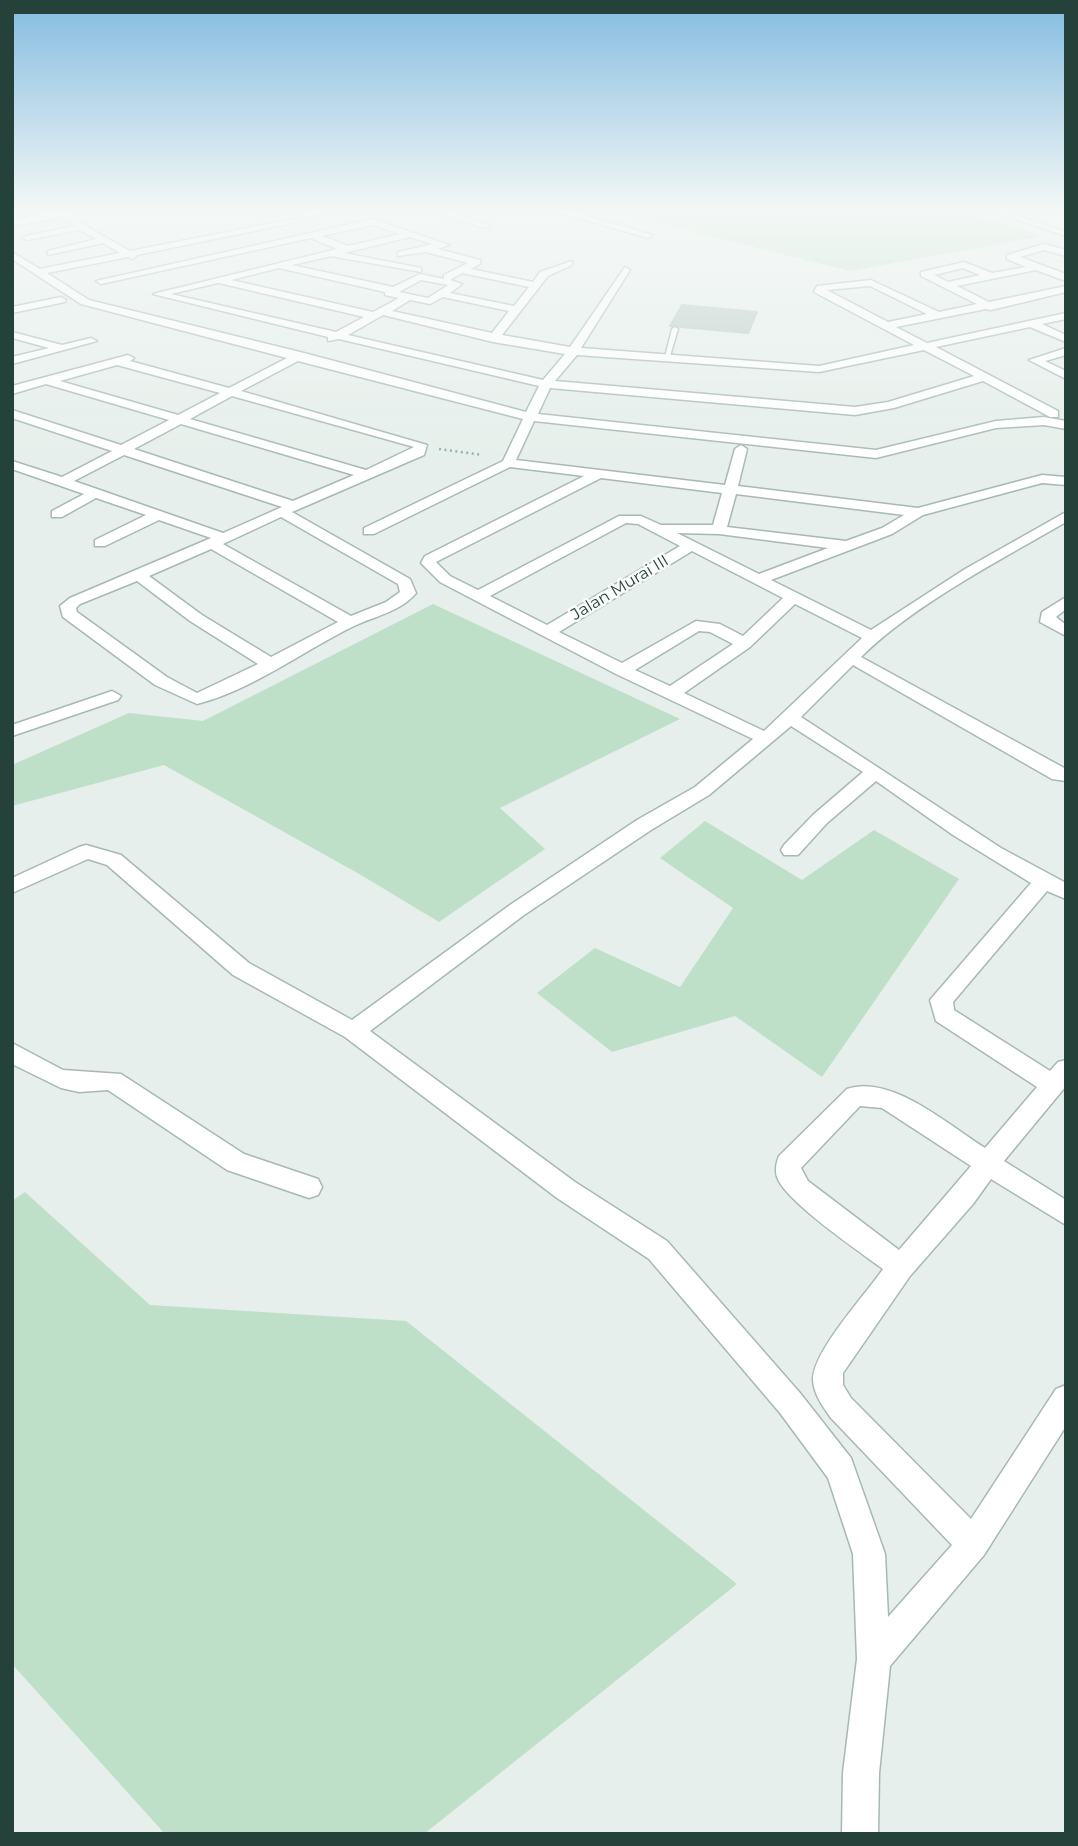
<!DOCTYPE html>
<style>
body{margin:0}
#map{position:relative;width:1078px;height:1846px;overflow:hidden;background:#e6efeb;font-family:Montserrat,sans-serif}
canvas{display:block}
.frame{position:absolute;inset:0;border:14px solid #24423a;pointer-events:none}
</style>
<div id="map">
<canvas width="1078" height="1846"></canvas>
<div class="frame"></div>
</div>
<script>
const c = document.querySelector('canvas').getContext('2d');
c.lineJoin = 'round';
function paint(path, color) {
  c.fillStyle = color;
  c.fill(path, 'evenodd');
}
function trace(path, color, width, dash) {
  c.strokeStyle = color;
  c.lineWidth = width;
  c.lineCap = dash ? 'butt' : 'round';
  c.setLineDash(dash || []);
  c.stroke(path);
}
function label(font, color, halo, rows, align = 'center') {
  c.font = font + ' Montserrat,sans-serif';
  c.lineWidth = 5;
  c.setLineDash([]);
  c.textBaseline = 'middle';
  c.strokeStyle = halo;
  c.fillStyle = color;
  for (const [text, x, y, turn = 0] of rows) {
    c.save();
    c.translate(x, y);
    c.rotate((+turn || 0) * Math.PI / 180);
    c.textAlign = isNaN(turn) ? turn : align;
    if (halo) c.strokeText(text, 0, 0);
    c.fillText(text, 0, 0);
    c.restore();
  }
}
paint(new Path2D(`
 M624,210H959L1044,236L850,271L619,213Z
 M433,604L680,719L500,808L545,849L439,922L361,875L164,765L12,806V765L129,713L203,721Z
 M705,821L802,880L874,830L959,879L822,1077L735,1016L612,1052L537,993L595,948L680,987L733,908L660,858Z
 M25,1192L150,1305L406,1321L737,1584L424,1834H165L12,1664V1201Z`), '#bfe0c8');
const building = new Path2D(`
 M682,305L757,312L748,333L670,326Z`);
paint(building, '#bbcac4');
trace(building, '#b8c9c2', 2);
const lane = new Path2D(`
 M989,210H998L1066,232V236Z
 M675,327L678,329L670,356L665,357L672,329Z`);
const street = new Path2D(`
 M316,210H334L307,218L303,215Z
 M432,210H447L492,226L484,228Z
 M550,210H566L653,235L648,238Z
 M55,211L71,213L84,225L130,251L293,219V223L137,255L133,259L128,257L47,273L89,300L304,353L526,412L539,386L339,339L328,341V337L153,294L337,249L311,238L101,284L96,281L373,219L449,245L438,249L480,260V264L471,269L533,282L540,272L572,261V265L548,276L502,335L570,347L625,267L630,270L581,348L819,366L914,345L814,292L817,286L871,280L939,312L977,304L921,276V272L964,262L992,273L1026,267L1007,259V255L1044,244L1066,250V256L1044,250L1020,257L1066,274V281L1036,270L957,286L989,302L1066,286V292L991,310L986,309L896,327L927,343L1066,313V319L1042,324L1066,335V342L1030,327L936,347L1058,411V417H1050L983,381L894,408L855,415L550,388L538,414L876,450L996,421L1044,417L1066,421V429L1044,425L996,428L876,458L534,421L516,460L725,485L735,449L741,445L747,449L738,486L918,508L1042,475L1066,477V485L1042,483L923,515L892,534L771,580L871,630L965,569L1066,512V522C1002,559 913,605 861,657L1066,769V781L1052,779L853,665L801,717L1001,848L1066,883V899L1047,891L953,1002L954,1010L1050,1071L1058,1062L1066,1060V1086L1004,1161L1066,1200V1225L991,1179L973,1204L910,1276L843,1373V1385L851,1398L971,1519L1056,1389L1066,1385V1426L984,1555L890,1666L879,1773L878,1834H842L843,1773L857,1659L853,1554L828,1478L780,1413L649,1259L557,1198L345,1037L233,975L107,865L88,859L12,893V878L79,847L86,845L121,855L249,963L352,1020L510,905L637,820L695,787L753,739L616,674L440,582L421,563L425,556L584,476L510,467L374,534H364V528L503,461L523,419L298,361L241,391L427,445L424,455L292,512L410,579L416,593C400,612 375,616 354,626C303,651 252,690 197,704L155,685L63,617L60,606L70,598L211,538L159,520L105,546H95V540L146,515L96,498L62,517H52V511L84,494L12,469V461L62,477L112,451L12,418V410L121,445L169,420L46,384L12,394V386L128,355L134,358L130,361L229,388L287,358L81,304L12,259V252L40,269L120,253L103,243L48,255V251L96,239L80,230L27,240L22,237L74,226L65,217L12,226V220ZM373,225L400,234L348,246L322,236ZM410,237L433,244L398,252V256L426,252L468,263L444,275V279L420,274L393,287L292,265L331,256L421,272V268L344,253ZM279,268L385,292V295L399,298L373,312L231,280ZM963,268L980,275L948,282L934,275ZM462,273L529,287L514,306L450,293L462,284L450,280ZM421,280L448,285L428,298L399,292ZM218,283H219L364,317L336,332L171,294ZM870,286L927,314L888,322L827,290ZM443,297L509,311L492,333L392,311L410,300L430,304ZM383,315L493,342L565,354L543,380L348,335ZM924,350L974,376L888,402L855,407L555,381L577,355L819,372ZM117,365L220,393L178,415L60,381ZM232,396L414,447L366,470L190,419ZM181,424L354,475L293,501L134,449ZM124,455L282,507L223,533L74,481ZM601,478L722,493L713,525H661L641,516H619L478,590L450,576L436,562ZM736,494L904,515L882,528L846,541L727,527ZM281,517L398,584L400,592L386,602L351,616L223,544ZM626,523L638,524L680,546L547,625L490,596ZM677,533L719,534L828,548L759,574ZM211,549L338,622L271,657L202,615L149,576ZM692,551L783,598L743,636L720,624L696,621L622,663L559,632ZM137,581L190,621L258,664L197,693L167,677L77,612L76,608L80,604ZM795,604L862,638L764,731L684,693L750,647ZM699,631L710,632L733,644L670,686L635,670ZM791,726L863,772L813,815L784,845L781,850L784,855H798L827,823L876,781L953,835L1031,883L930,1000L936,1021L1037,1087L985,1148C948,1125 891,1074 847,1089L779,1156C776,1163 775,1170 777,1177C785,1201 860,1252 883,1269C866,1294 814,1350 813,1379C813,1393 823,1407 831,1418L952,1545L888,1617L885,1554L851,1458L800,1393L667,1241L575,1182L370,1031L524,915L651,830L709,795ZM860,1106L882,1108L971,1166L899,1250L808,1181L801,1168Z
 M61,297L66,300L65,302L12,313V307Z
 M12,332L62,345L91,338L97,341L12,364V357L49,348L12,338Z
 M1066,348V355L1045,361L1066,371V379L1029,360Z
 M1066,597V609L1056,617L1066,625V636L1040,622L1042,612Z
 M112,691L121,696L118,700L12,736V725Z
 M12,1043L63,1070L121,1074L244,1154L318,1179L322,1187L318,1195L309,1198L227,1170L108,1090L79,1092L61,1088L12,1064Z`);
trace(lane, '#a8b8b2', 3);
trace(street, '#a8b8b2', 3);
trace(new Path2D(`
 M439,449L482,455`), '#86b3a5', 2.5, [2, 3.5]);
paint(lane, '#fff');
paint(street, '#fff');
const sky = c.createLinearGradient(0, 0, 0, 469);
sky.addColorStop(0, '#84bce0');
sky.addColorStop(0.45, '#f4f8f6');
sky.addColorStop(1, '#f4f8f600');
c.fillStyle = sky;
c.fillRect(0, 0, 1078, 469);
label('16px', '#24423a', '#f7fbf9', [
 ["Jalan Murai III",620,588,-31]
]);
</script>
